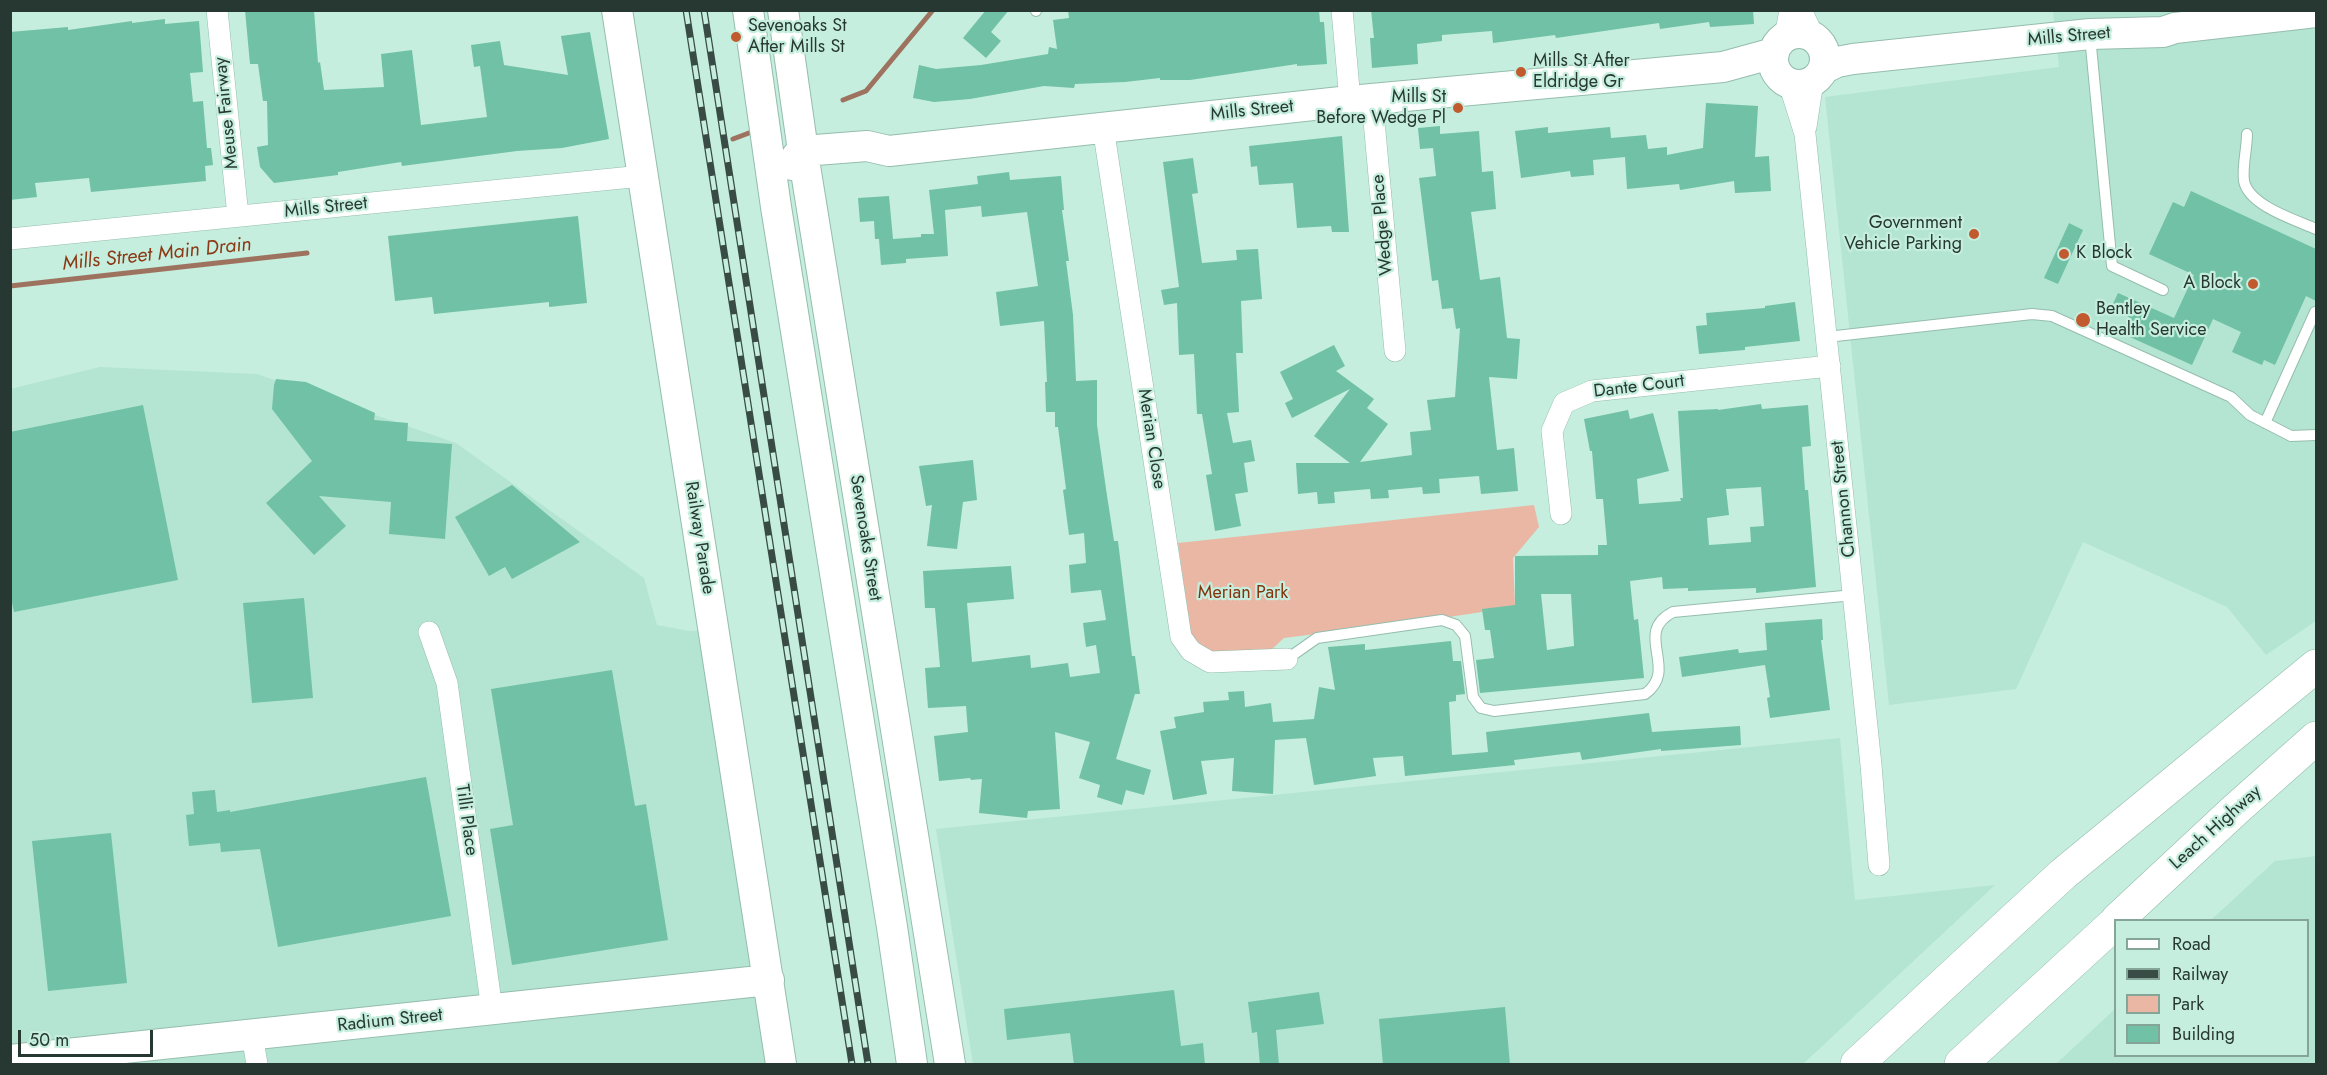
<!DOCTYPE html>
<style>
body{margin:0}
#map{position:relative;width:2327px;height:1075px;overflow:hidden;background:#c5eede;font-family:Jost,sans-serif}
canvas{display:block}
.frame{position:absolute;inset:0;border:12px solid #273832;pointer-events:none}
.legend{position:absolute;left:2114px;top:919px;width:195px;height:138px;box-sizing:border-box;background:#c5eede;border:2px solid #86a599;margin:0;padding:8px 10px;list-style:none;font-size:18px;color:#273832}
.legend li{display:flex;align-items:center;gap:12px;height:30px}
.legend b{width:30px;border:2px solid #86a599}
.scale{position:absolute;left:18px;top:1030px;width:135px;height:27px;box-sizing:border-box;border:3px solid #273832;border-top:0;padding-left:8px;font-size:18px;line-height:21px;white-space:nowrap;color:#273832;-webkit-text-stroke:4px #c5eede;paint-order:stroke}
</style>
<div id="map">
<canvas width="2327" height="1075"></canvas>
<div class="frame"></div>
<ul class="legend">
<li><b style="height:8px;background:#fff"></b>Road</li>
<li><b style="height:8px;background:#384c45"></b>Railway</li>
<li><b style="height:16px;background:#e9b7a3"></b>Park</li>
<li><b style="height:16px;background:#70c1a5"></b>Building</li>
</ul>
<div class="scale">50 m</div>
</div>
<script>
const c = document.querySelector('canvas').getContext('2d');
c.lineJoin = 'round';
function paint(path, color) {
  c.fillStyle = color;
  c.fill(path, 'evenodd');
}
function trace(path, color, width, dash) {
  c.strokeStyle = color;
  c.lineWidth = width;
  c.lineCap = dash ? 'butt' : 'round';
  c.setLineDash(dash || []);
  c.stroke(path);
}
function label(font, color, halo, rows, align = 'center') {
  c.font = font + ' Jost,sans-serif';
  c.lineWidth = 4.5;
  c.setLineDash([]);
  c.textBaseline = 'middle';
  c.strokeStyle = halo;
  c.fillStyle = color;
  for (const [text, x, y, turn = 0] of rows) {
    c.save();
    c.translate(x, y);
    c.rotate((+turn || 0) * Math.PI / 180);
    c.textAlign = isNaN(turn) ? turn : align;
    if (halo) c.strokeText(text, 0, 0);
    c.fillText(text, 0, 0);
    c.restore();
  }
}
paint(new Path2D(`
 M2053,11H2316V621L2266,655L2227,607L2083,542L2016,689L1889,705L1825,97L2059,67Z
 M100,367L257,374L456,443L644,578L657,625L689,631L724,630L793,1064H11L10,389Z
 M1840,738L1855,900L1995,885L1803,1064H973L936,829Z
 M2316,856V1064H2056L2115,1009L2116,1056H2308V920H2211L2275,861Z`), '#b3e5d2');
paint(new Path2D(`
 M1534,505L1539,527L1513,558L1515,607L1442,618L1284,638L1271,650L1212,655L1191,635L1178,543Z`), '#e9b7a3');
trace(new Path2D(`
 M843,100L866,91L933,10
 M733,139L757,130
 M10,286L307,253`), '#9d735f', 5);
paint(new Path2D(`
 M245,10H314L318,63L320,62L324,90L384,87L381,54L412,50L421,125L487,117L480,66L474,67L471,45L500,41L504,65L568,75L561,36L590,32L609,139L562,148L517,151L402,166L401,162L338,172V175L274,183L260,167L257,147L268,145L267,101H263L258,64H250Z
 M986,10H1009L991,32L1001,41L986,58L963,38Z
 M1068,10H1319L1320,22H1324L1327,64L1297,66V64L1190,80H1160V78L1125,82L1075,84L1074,88L1044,86L970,99L934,102L913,98L919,65L936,69L981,65L1048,54L1049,47L1057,49L1053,20L1069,18Z
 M1371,10H1753L1754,24L1710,27L1709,22L1660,29L1659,23L1556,38L1555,35L1493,43L1492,31L1442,35V41L1417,44L1418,64L1372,68L1370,38H1374Z
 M165,19V24L199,21L203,72L190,73L193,102L203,101L207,148H211L213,165L205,166L206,181L91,192L89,178L35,183L37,197L10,200V32L68,27V30L132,21V23Z
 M1706,103L1758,106L1755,157L1769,156L1771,191L1735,193L1734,181L1680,190L1679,184L1627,189L1625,157L1593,160L1594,175L1571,177L1570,171L1521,178L1515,131L1548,127V133L1610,127L1611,138L1646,135L1648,149L1667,147V155L1703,148Z
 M1440,126V134L1479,131L1482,172L1493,171L1496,209L1471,212L1480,280L1500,277L1507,338L1520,339L1517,379L1489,377L1497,450L1514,448L1518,491L1481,494L1479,476L1439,479L1440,493L1423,494L1422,487L1388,490L1389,498L1371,499L1370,489L1334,492L1335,503L1318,504L1317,492L1298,494L1296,463H1350L1314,436L1350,389L1292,418L1285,403L1293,399L1280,372L1334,345L1345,366L1336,371L1374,399L1367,408L1388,424L1360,462L1412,455L1410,432L1431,430L1427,400L1455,397L1460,328L1456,329L1453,308L1442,309L1438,280L1432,281L1419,178L1436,176L1433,148L1420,149L1418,128Z
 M1342,136L1349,232H1332L1331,226L1297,228L1293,183L1259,185L1257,166L1251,167L1249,146Z
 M1193,158L1198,193L1192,194L1202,263L1237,260L1236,250L1258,249L1262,299L1241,301L1243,353H1236L1239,412L1227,413L1233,443L1251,440L1255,461L1244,463L1248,492L1235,494L1241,526L1215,531L1206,475L1212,474L1202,414H1197L1194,354L1179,355L1177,303L1164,305L1161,290L1179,287L1163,162Z
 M1009,172L1010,180L1061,176L1064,210H1062L1069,261H1066L1073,315L1076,381L1097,380V425L1106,489L1114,541H1118L1132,656H1135L1140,694H1135L1116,759L1151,770L1144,795L1126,790L1122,805L1097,797L1100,785L1079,778L1090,742L1055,732L1060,809L1028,811L1027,818L979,813L982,779L971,780L970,778L939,781L934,736L968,732L966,706L928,708L925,668L940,667L935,608H925L923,571L1011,566L1014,599L967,603L972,662L1030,655L1031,668L1068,663L1070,677L1100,673L1096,645L1086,647L1083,623L1106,620L1101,590L1071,593L1069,565L1086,563L1084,533L1069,535L1063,490L1066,489L1058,427H1055V412H1046L1045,382H1047L1044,321L1000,326L996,292L1038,286L1027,212L982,217L981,206L945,210L948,256L906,259V263L881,265L879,239H875L874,221L860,222L858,198L889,196L893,239L921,237V234H934L929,190L978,184L977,176Z
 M2191,191L2316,249V301L2306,296L2275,365L2264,360L2262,365L2232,352L2241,332L2213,319L2192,365L2121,333L2129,317L2111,308L2118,293L2174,318L2194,275L2149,254L2173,202L2184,207Z
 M578,216L587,303L549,307V302L434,314L432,297L395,301L388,236Z
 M2069,223L2083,230L2058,284L2044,278Z
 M1795,302L1800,341L1745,347V350L1699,354L1696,326L1707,325L1706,313L1765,308V306Z
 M276,379L306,382L375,413L374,420L408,423L407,441L452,444L445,539L389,534L391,502L319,496L346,526L314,555L266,503L312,461L272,409L274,385Z
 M1761,404L1762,409L1808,405L1811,446L1802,447L1805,490H1808L1816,587L1756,593V588L1688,591V588L1663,589L1662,577L1630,581L1634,620L1638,619L1644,678L1480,693L1476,660L1494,658L1490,630H1485L1482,609L1515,605V556L1598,555V545H1607L1603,499H1596L1592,451H1590L1584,419L1628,410L1630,419L1653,413L1669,471L1637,479L1639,504L1681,501L1680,498H1683L1678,411L1718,409V410ZM1761,487L1764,526L1750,527L1751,542L1709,545L1707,518L1729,515L1726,489ZM1541,594H1571L1574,646L1547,650Z
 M143,405L178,580L14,612L10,593V432Z
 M973,460L977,500L963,502L957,549L927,546L932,505L926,506L919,466Z
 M512,485L580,542L512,579L505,567L489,576L455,517Z
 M304,598L313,698L252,703L243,603Z
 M1822,619L1823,640H1821L1830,710L1770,718L1767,698L1770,697L1765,665L1682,677L1679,657L1738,649L1739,653L1767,650L1765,623Z
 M1451,641L1453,661H1461L1465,694L1456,695V701L1449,702L1452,755L1488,752L1486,732L1649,713L1652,732L1740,726L1741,745L1661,751V749L1582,760L1580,752L1514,760L1515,765L1405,776L1403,756L1373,758L1376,776L1314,785L1306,738L1275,740L1273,794L1232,791L1234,758L1201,761L1207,794L1173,800L1160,731L1176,728L1174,717L1204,712L1203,702L1229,700L1228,692L1244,691L1245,707L1271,703L1273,722L1314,719L1319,687L1335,690L1328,647L1365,644V650Z
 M612,670L635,806L646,804L668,940L512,965L490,829L513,825L491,689Z
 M426,777L451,916L278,947L260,849L221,852L220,843L189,846L186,815L194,814L192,792L215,790L217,812L230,810V812Z
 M111,833L127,983L48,991L32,841Z
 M1174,990L1181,1046L1203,1043L1205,1065H1074L1070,1033L1007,1040L1004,1009Z
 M1319,992L1324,1024L1276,1030L1279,1065H1260L1257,1032L1252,1033L1248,1002Z
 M1505,1007L1510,1065H1383L1379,1019Z`), '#70c1a5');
const lane = new Path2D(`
 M1036,11V10
 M2090,36L2112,266L2163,290
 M2247,134C2247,149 2242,166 2244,181C2249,206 2296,220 2316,229
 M1827,337L2032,314L2052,316L2231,397L2250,415L2291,436L2316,435
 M2265,423L2315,312
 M1287,659L1317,638L1442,620L1456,625L1465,636L1473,697L1481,708L1494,711L1645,694C1680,669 1632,633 1673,612L1854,595`);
const street = new Path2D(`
 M217,10L238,216
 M1342,10L1350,101
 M1801,10L1814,37
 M1785,37L1790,10
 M1789,83L1805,134L1871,765L1879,865
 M1372,99L1395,351
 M1103,127L1181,637L1191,651L1210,662L1287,659
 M1806,127L1813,81
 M10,239L642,176
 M1561,514L1552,431L1564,403L1592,391L1830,366
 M429,632L447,683L492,1010
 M252,1035L257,1064`);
const secondary = new Path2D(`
 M617,10L781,1064
 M748,10L776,207L892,927L912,1064
 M783,10L806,172L950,1064
 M1773 59a26 26 0 1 1 52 0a26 26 0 1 1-52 0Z
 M1823,69L1837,62L1853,59L2090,34L2163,32L2175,28L2316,12
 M792,165L797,156L803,151L867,146L889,151L1350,101L1723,67L1774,53
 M10,1060L769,980`);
const highway = new Path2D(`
 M2117,920L2235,810L2316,738
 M1857,1064L2063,874L2316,666
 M1961,1064L2116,922`);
trace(lane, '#95bdad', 12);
trace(street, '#95bdad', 22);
trace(secondary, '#95bdad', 32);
trace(highway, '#95bdad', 34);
trace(lane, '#fff', 10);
trace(street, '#fff', 21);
trace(secondary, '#fff', 30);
trace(highway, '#fff', 33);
const rail = new Path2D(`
 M686,10L852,1064
 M704,10L868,1064`);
trace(rail, '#384c45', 7);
trace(rail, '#c5eede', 4.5, [14]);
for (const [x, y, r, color] of [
 [736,37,6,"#c15a2f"],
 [1521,72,6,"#c15a2f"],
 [1458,108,6,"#c15a2f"],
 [1974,234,6,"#c15a2f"],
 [2064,254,6,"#c15a2f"],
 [2253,284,6,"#c15a2f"],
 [2083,320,8,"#c15a2f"]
]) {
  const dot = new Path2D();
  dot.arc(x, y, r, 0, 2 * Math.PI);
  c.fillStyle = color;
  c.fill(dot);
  trace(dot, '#c5eede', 2);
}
label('18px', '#273832', '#c5eede', [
 ["Sevenoaks St",748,27],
 ["After Mills St",748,48],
 ["Mills St After",1533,62],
 ["Eldridge Gr",1533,83],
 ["Mills St",1446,98,"right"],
 ["Before Wedge Pl",1446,119,"right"],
 ["Government",1962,224,"right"],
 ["Vehicle Parking",1962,245,"right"],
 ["K Block",2076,254],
 ["A Block",2241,284,"right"],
 ["Bentley",2096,310],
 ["Health Service",2096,331]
], 'left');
label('18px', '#273832', '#c5eede', [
 ["Mills Street",2069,37,-5],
 ["Mills Street",1252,111,-6],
 ["Meuse Fairway",227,113,-96],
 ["Mills Street",326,208,-6],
 ["Wedge Place",1383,225,-95],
 ["Dante Court",1639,387,-7],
 ["Merian Close",1151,439,81],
 ["Channon Street",1844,499,-96],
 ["Railway Parade",699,538,81],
 ["Sevenoaks Street",865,538,81],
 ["Tilli Place",466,820,82],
 ["Leach Highway",2216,828,-42],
 ["Radium Street",390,1021,-6]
]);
label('18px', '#83330c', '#c5eede', [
 ["Merian Park",1243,594]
]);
label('italic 20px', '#8a3914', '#c5eede', [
 ["Mills Street Main Drain",157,255,-6]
]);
</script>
